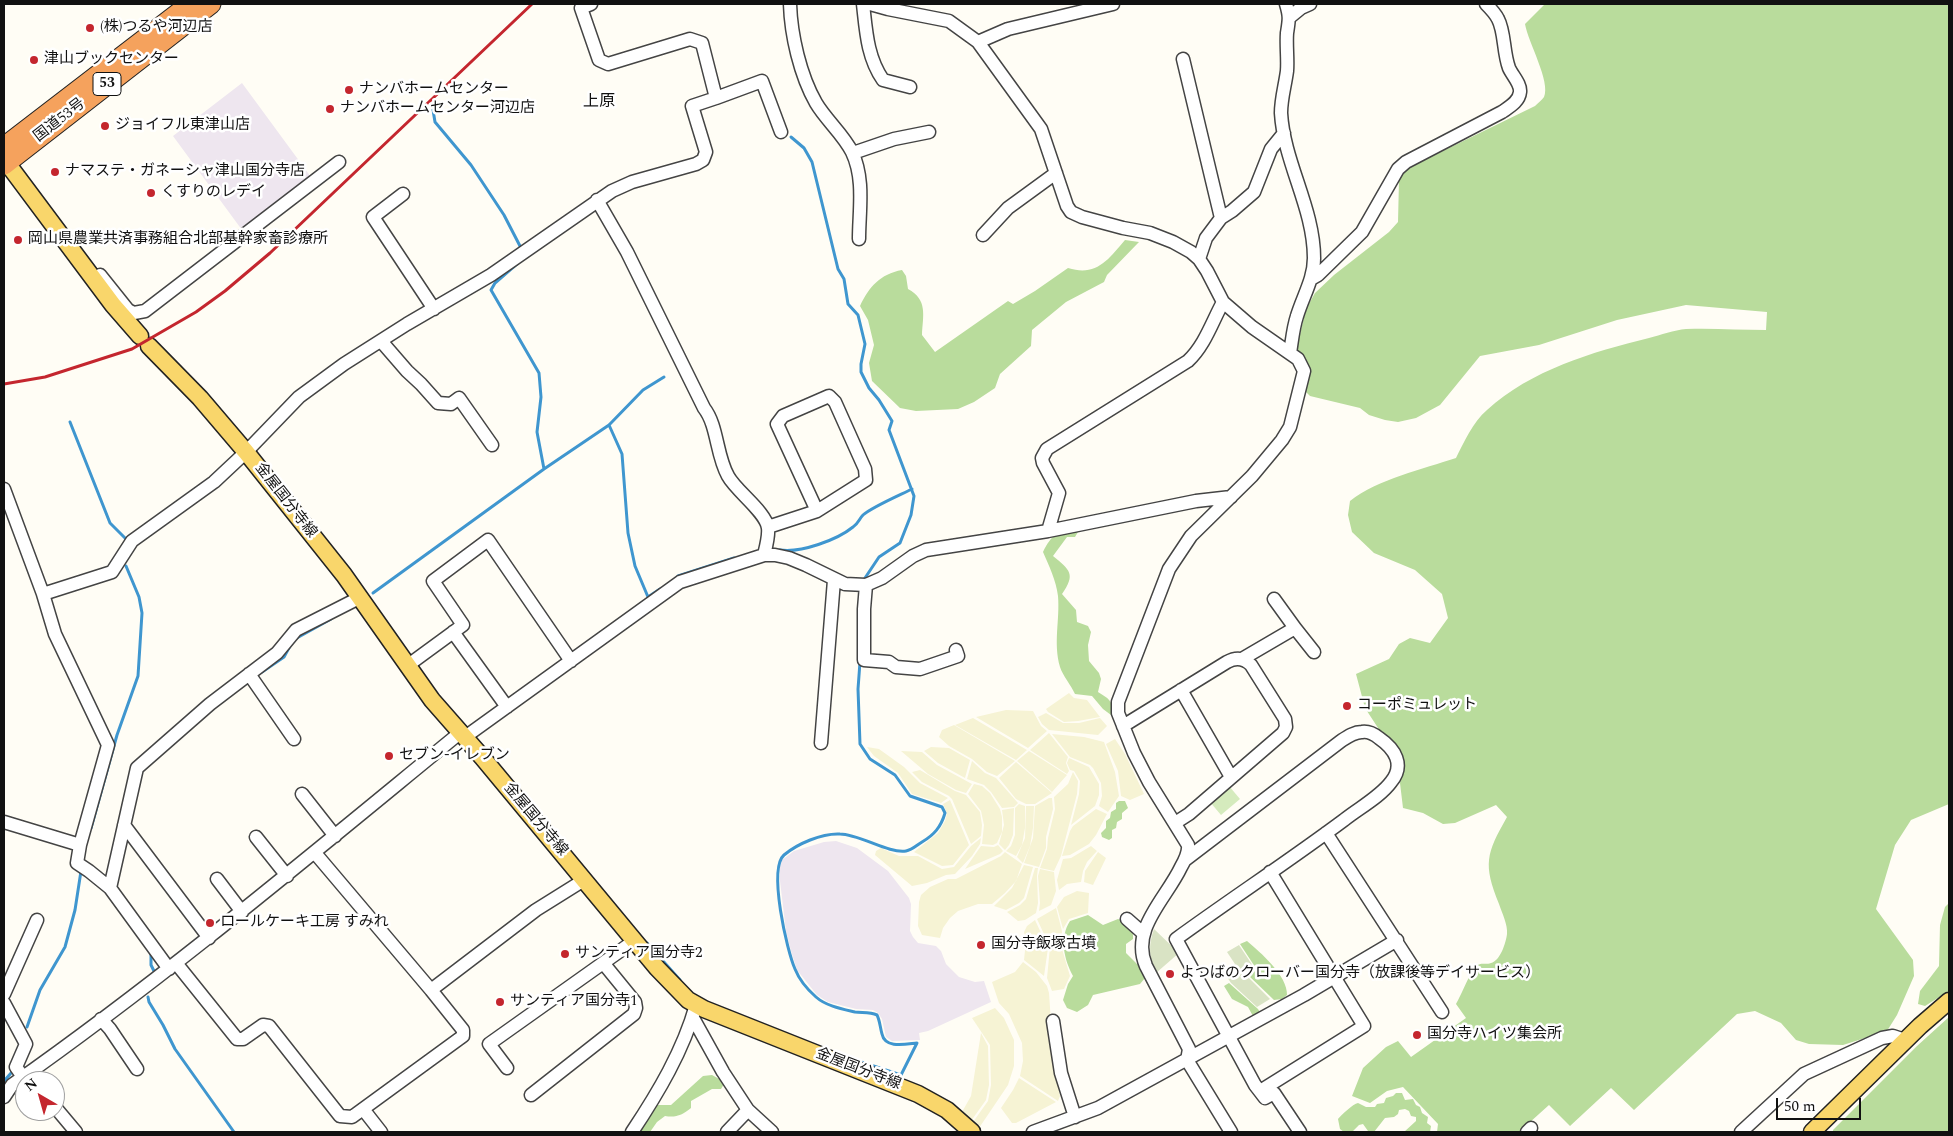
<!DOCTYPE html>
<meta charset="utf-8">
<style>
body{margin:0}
#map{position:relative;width:1953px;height:1136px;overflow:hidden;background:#fffdf5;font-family:Spectral,serif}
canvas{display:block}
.frame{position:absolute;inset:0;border:5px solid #111;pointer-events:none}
.north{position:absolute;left:15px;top:1071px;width:50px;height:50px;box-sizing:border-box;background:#fff;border:1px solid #a0a0a0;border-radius:50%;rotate:322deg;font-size:14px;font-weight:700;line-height:20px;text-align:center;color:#111}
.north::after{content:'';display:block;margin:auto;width:18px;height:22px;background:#c4262e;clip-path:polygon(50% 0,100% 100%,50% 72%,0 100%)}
.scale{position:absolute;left:1776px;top:1098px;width:85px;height:22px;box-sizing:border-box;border:2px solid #111;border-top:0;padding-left:6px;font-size:15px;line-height:18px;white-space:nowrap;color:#111;-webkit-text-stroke:4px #fff;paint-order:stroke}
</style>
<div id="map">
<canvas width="1953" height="1136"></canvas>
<div class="frame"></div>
<div class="north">N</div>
<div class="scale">50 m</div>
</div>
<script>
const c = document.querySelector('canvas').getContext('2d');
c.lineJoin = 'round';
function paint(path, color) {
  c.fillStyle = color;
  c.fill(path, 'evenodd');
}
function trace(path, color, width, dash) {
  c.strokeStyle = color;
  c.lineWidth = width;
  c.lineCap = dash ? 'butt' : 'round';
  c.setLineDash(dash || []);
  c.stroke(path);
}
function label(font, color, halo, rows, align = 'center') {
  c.font = font + ' Spectral,"Noto Sans JP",serif';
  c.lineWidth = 5;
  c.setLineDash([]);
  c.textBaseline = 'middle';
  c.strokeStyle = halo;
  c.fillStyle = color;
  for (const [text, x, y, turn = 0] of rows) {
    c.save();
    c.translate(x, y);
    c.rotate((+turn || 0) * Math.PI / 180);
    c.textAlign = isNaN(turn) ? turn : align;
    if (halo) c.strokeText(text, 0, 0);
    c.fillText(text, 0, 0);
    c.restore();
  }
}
paint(new Path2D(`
 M242,83L311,177L242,230L173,136Z
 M836,841L857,848L888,871L909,898L911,904L910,931L913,937L918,943L936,946L941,951L946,964L959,977L975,982L984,981L991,1002L928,1031L919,1033L920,1040L892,1041L886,1037L882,1019L878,1013L873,1010L856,1009L828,1002L817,995L797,970L791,951L786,931L780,881V867L782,860L794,851L824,842Z`), '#eee6ef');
paint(new Path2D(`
 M1069,693L1074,698L1087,700L1100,717L1078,721L1064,722L1048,712L1046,709Z
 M1006,710L1033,711L1041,726L1047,731L1028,748L976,717Z
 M1046,713L1063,723H1079L1100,718L1107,726L1098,735L1049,730L1042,724L1038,717Z
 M973,718L1027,750L1016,760L955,725Z
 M954,725L1015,761L997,776L987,772L972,759L949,746L939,737L942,730Z
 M1049,733L1068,757L1066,763L1069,771L1067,774L1030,750Z
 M1052,734L1084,737L1104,742L1115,772L1119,796L1108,812L1099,806L1102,796L1101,783L1093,768L1090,765L1070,757Z
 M1115,739L1125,754L1144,794L1130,800L1121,796L1118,771L1106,744Z
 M867,747L879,749L904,767L920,783L948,798L941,803L912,794L898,773L874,756Z
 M931,747L949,748L970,760L965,778L938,763L924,751Z
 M901,751L922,752L937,765L972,784L966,793L956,790L928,774Z
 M1029,751L1067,775L1052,792L1017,761Z
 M1069,758L1089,767L1099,784V795L1095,806L1071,825L1079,794L1080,781L1074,771L1070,770L1067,763Z
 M972,761L985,773L996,778L1018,803L1014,807L1002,808L991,792L984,785L967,779Z
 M1016,762L1030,774L1052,793L1035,804H1026L1016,799L999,778Z
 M920,770L955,791L966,795L980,812L982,825L981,836L971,844L952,799L949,796L922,782L912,772Z
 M1073,772L1078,781L1077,794L1061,856L1054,871L1040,868L1047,849L1048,838L1055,809L1054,797L1068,784Z
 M974,784L982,786L990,793L1000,809L1002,817V832L997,843L993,845L982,844L984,825L981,811L968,794Z
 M1049,798H1052L1053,809L1046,837V848L1039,867L1024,863L1033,838L1035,806Z
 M950,800L969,845L953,865L942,866L914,852L938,833L945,821L947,814L943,804Z
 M1019,804L1025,806V828L1022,845L1016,856L1006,851L1011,846L1015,835V808Z
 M1026,806H1034L1033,828L1030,846L1023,863L1017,857L1025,838Z
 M1014,808L1013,835L1009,845L1005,850L999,844L1004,825L1002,810Z
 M1096,809L1107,814L1096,835L1089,844L1070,855L1062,856L1070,831L1073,826Z
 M981,838L980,844L972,856L955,874L946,875L927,883L912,886L875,855L876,851L881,848L899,856H918L942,869L954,867L971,846Z
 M998,845L1003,851L1000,854L965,869L981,846L994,847Z
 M1091,846L1097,851L1087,862L1083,871L1081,882L1067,884L1059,890L1057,880L1063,859L1071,858Z
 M1005,852L1022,864L1016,881L1005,893L992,904H978L958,911L950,918L943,928L940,938L922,935L918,926L919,902L921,895L930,887L948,879H956L1001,856Z
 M1098,852L1106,858L1093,885L1084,882L1085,871Z
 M1024,865L1033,867L1024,898L1019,903L1006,910L994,906L1012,888Z
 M1035,868H1038L1037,876L1038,903L1036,913L1025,920L1018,921L1007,912L1020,905L1026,899Z
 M1040,869L1054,872L1056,891L1051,905L1039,911L1040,903L1038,876Z
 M1077,891L1089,893L1088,913L1069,919L1063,929L1057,907L1064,897Z
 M1056,908L1062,931V949L1070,976L1064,989L1052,991L1047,978L1050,947L1037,919Z
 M1035,920L1048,948L1044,976L1024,960L1026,941L1024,932L1027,926Z
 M1023,962L1036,972L1047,986L1049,993L1054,1066L1060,1096L1058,1101L1020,1076L1023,1061L1022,1043L1009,1014L999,1003L992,982L1015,972Z
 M995,1008L1004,1018L1014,1040V1066L1008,1085L979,1128L973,1122L988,1101L991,1085L990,1045L972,1018Z
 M981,1033L988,1046L989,1085L986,1100L971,1121L962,1112L971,1096Z
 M1019,1078L1056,1102L1016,1123H1012L1001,1108L1013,1090Z`), '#f6f3d4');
paint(new Path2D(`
 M1229,786L1240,799L1221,815L1210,802Z`), '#d5ebbd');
paint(new Path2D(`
 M1545,4H1949V804L1911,820L1895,845L1876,909L1913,960L1914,976L1897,1015L1887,1031L1843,1045L1809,1044L1796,1040L1781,1023L1755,1011L1737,1014L1634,1110L1611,1088L1570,1126L1549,1105L1519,1132H1437L1438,1124L1403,1087L1387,1091L1370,1103L1352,1096L1363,1068L1386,1047L1398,1041L1411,1057L1466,1018L1456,1004C1461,996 1471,970 1476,966C1481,962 1485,965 1491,963C1500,961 1506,943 1507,934C1508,925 1502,913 1499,904C1483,864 1486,854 1507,817L1496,805L1455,823L1443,824L1423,813L1403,808L1400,783L1404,765L1399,750L1382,734L1365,708L1356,674L1389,659L1399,644L1410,638L1430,643L1448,618L1442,594L1415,570L1374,553L1352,532L1348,515L1350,501C1378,479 1423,469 1456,458C1464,442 1473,422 1487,410C1531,370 1592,352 1649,338C1661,335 1674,330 1686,329C1713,328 1740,330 1766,330L1767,312L1686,305L1617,320L1539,345L1480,356L1440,405L1416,418L1398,422L1385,420L1369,415L1360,408L1310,396L1306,392L1309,377L1296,351L1306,309L1315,293L1334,275L1389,232L1398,222L1399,180L1403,173L1410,167L1535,106C1538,103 1542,100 1544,97C1551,82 1528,42 1525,24Z
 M1125,240L1139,242L1107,275L1104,282L1066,302L1032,330L1031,346L1000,374L995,388L974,402L958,409L916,411L900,408L872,381L869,363L874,345L868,320L860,306C869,287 880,274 902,270L906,276L908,289C928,300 923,315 922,335L935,352L1008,301L1013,304L1035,291L1068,268C1096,277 1108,260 1125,240Z
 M1075,529L1078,532L1075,537H1067L1053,556C1070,570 1076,574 1062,594L1076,610L1077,622L1088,626L1091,632L1088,645L1089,661L1099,673L1101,679L1098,692C1108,698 1113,701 1113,713L1111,715L1103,709L1092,696L1075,694C1071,685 1063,676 1060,667C1053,643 1060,620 1058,596C1056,580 1049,566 1043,552C1052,534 1056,533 1075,529Z
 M1119,801H1125L1128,808L1122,813V819L1117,822L1116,828L1112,830V838L1109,840L1102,837L1101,833L1106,828V821L1110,818L1111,812L1116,809V803Z
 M1949,903V991L1925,1006L1918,1004L1920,991L1939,966L1940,925L1945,907Z
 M1088,915L1103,925L1118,919C1128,923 1134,926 1133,939L1126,944V953L1142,969L1145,978L1140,984L1093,995L1088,1005L1077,1012L1067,1008L1063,1000L1068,984L1073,976C1064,959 1059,938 1070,921Z
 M1247,941C1260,952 1288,976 1287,995L1282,999L1274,1000L1248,975L1257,970L1240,944Z
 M1229,983L1258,1009L1261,1014L1254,1018L1248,1007L1232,999L1224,986Z
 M1949,1017V1132H1833V1130L1917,1046Z
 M712,1075L721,1080L724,1084L721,1089H712L691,1101V1108C682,1115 676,1118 665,1116L657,1122L650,1132H635L655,1105H671L703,1076Z
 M1396,1093H1402L1405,1100L1413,1099L1416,1105L1420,1107L1422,1113L1428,1117L1427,1123L1431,1126L1430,1132H1404L1416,1121V1117L1411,1116L1409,1111L1405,1109L1399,1110L1398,1114L1394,1117L1385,1118L1374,1132L1368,1131L1363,1124L1359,1125L1352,1132H1344L1340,1129L1338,1119C1341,1115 1353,1104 1358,1103L1366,1107H1375L1377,1104L1384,1103L1386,1098L1393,1096Z`), '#b9dc9c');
paint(new Path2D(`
 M1154,929L1179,953L1156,973C1149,959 1148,945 1154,929Z
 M1239,945L1255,969L1246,975L1270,999L1257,1007L1231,983L1223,971L1235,964L1227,952Z`), '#d9e3c4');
trace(new Path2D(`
 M433,110L435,122L471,165L504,215L521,248
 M791,137L804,148L812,162L838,269L844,279L848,304L858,315L865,344L861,364V372L869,388L879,400L892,421L889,430L914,496L911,515L900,543L879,557L863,581
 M70,422L110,523L127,540
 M609,425L622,454L628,533L635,566L648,597L660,589
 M544,469L609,425L643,390L664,377
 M780,550C801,553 837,540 853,527C858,524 859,519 863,515C872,507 900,495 912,489
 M678,576L734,558
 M373,593L544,469L537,432L541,397L539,373L491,290L495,283L518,263
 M295,639L331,619
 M262,672L284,657L290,646
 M91,828L117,735L138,676L142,613L139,597L126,566
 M647,943L680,980
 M151,952V965L156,975
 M148,997L149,1002L163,1025L175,1049L234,1132
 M27,1027L40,990L65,947L75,910L81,871
 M840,1055L901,1075L917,1043C906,1044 885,1049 882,1034C880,1027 880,1021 877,1015C870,1012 862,1013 855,1012C842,1009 826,1006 816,997C808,990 799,979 795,969C787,951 768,869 784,855C797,844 822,833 840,834C859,834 889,854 906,851C912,850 917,845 922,842C934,835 941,827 945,813L942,807L910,796L895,775L870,759L860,744L858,689L860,662
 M4,1081L12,1072`), '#3f96cf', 3);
const minor = new Path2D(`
 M790,4C791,35 800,75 816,103C826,120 843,134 852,152C865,179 859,211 859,239
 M863,4C866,30 867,57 883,80L910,87
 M870,4L888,9L949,21L978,42L1041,129L1067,206L1071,212L1082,217L1123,228L1150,233L1173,242L1191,252L1199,259L1207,271L1223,302L1252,327L1298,359L1304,371L1290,427L1282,440L1252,476L1191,536L1169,569L1118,702V713L1134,753L1149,782L1188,845C1189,853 1185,860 1181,867C1166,899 1130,929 1146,966L1189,1049L1187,1060
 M1286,4C1290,17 1289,20 1287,33C1286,46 1288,59 1287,71C1285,86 1281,99 1281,113C1284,163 1314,208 1314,258C1314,279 1303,296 1297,316C1293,328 1292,341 1290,353
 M1290,17L1301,8L1310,4
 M978,42L1008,29L1113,4
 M1183,59L1221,218
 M716,98L762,81L781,132
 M853,153L894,139L929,132
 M403,194L373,217L434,309
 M597,200L627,252L704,408C718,426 716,455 728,476C736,491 766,512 768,528C769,536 766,547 764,555
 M983,235L1008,208L1056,173
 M1199,259L1206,238L1221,218L1232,211L1254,192L1271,149L1284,133
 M100,275L128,310L134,313L145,311L339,162
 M1311,279L1318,275L1362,232L1398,169L1406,162L1502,112C1509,107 1519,102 1520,92C1521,84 1512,75 1509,68C1503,52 1505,32 1498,19C1495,13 1490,8 1486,4
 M381,341L407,371L421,384L438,403L451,404L459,398L492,445
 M4,489L43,594L112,572L132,541L214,482L246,452L299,397L344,364L407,324L491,275L612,191L632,182L696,164L703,160L706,152L692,106L716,98L702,43L690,39L608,64L599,60L581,8L591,4
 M768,527L817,511L866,480L865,469L835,402L829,396L783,416L777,424L817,511
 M1048,531L1059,493L1043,463L1042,458L1047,449L1188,361C1205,345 1212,322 1223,302
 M866,585L864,609V660L889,662L896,667L920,669L958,656L956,650
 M1274,599L1295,628
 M453,632L507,707
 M1242,659L1295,628L1314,652
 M407,666L463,625L433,581L488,540L571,661
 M249,674L294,739
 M1181,690L1231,777
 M1123,726L1227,662C1236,657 1244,658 1251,665L1285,719L1286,727L1283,733L1189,814L1175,823
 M465,737L680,582L764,555H775L789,558L806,565L845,584L866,585L882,578L913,556L926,550L1048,531L1196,501L1231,497
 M821,743L834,580
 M302,794L335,836
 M4,822L80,845L108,745L55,634L43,594
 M124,825L209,938
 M1326,833L1442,1012
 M256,837L287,876
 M80,845L77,863L89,871L110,888
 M1185,860L1341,741C1347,737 1354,732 1362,732C1369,731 1374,734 1379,738C1395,749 1405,765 1391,782C1380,797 1359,808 1344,820C1289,861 1231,899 1176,939L1255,1085L1265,1098L1274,1093L1300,1132
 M217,879L242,912
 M1127,919L1144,934
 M176,963L237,1039H243L263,1025L269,1026L340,1116L352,1117L463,1036V1030L431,990L315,853
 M169,969L110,888L137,768L210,704L277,653L296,630L359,598
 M431,990L536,910L584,880
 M4,994L37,920
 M4,1003L26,1044L16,1067L23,1077
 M693,1018L723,1072L748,1110L772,1132
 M101,1019L110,1029L137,1069
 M1053,1021L1061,1073L1075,1117
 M1187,1060L1231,1132
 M507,1068L489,1044L634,941
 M1260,1091L1364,1026L1270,872
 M531,1095L634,1014L636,1008L635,1002L604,964
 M4,1097L12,1085C168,975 313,853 461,732
 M55,1107L76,1132
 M363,1109L381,1132
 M632,1132C658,1093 683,1051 696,1005
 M727,1132L748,1110
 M1033,1132L1098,1108L1304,995L1397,940
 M1527,1132L1531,1128
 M1741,1132L1804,1074L1882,1038L1893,1036L1905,1040`);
const major = new Path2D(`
 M4,159L113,305L140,336
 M149,346L200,398L246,452L344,575L432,700L482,757L657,968L688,1000L704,1009L918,1094L947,1110L972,1132
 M1812,1132L1920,1026L1949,1001`);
const highway = new Path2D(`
 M4,147L190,4
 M4,165L211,4`);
trace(minor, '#444', 15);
trace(major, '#222', 19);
trace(highway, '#222', 21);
trace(minor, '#fff', 12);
trace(major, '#f9d66b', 16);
trace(highway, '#f5a25d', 19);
trace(new Path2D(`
 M4,384L45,377L132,349L196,312L225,291L270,253L532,4`), '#c4262e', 3);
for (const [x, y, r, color] of [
 [90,28,5,"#c4262e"],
 [34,60,5,"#c4262e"],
 [349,90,5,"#c4262e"],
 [330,109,5,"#c4262e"],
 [105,126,5,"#c4262e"],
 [55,172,5,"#c4262e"],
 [151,193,5,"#c4262e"],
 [18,240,5,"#c4262e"],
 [1347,706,5,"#c4262e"],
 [389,756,5,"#c4262e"],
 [210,923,5,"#c4262e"],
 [981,945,5,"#c4262e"],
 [565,954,5,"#c4262e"],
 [1170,974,5,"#c4262e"],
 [500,1002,5,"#c4262e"],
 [1417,1035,5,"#c4262e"]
]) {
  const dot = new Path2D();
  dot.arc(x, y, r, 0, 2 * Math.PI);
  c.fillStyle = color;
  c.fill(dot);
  trace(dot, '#fff', 2);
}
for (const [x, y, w] of [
 [107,84,28]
]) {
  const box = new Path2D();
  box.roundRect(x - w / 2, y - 11.5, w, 23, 4);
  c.fillStyle = '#fff';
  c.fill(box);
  trace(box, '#111', 1);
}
label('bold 14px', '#111', null, [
 ["53",107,84]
]);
label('15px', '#111', '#fff', [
 ["(株)つるや河辺店",100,28],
 ["津山ブックセンター",44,60],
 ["ナンバホームセンター",359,90],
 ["ナンバホームセンター河辺店",340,109],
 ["ジョイフル東津山店",115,126],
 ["ナマステ・ガネーシャ津山国分寺店",65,172],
 ["くすりのレデイ",161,193],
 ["岡山県農業共済事務組合北部基幹家畜診療所",28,240],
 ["コーポミュレット",1357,706],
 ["セブン-イレブン",399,756],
 ["ロールケーキ工房 すみれ",220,923],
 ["国分寺飯塚古墳",991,945],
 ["サンティア国分寺2",575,954],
 ["よつばのクローバー国分寺（放課後等デイサービス）",1180,974],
 ["サンティア国分寺1",510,1002],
 ["国分寺ハイツ集会所",1427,1035]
], 'left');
label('15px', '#111', '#fff', [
 ["国道53号",60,121,-38],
 ["金屋国分寺線",285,501,52],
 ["金屋国分寺線",535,820,50],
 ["金屋国分寺線",858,1070,21]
]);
label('16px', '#111', '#fff', [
 ["上原",599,103]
]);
</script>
